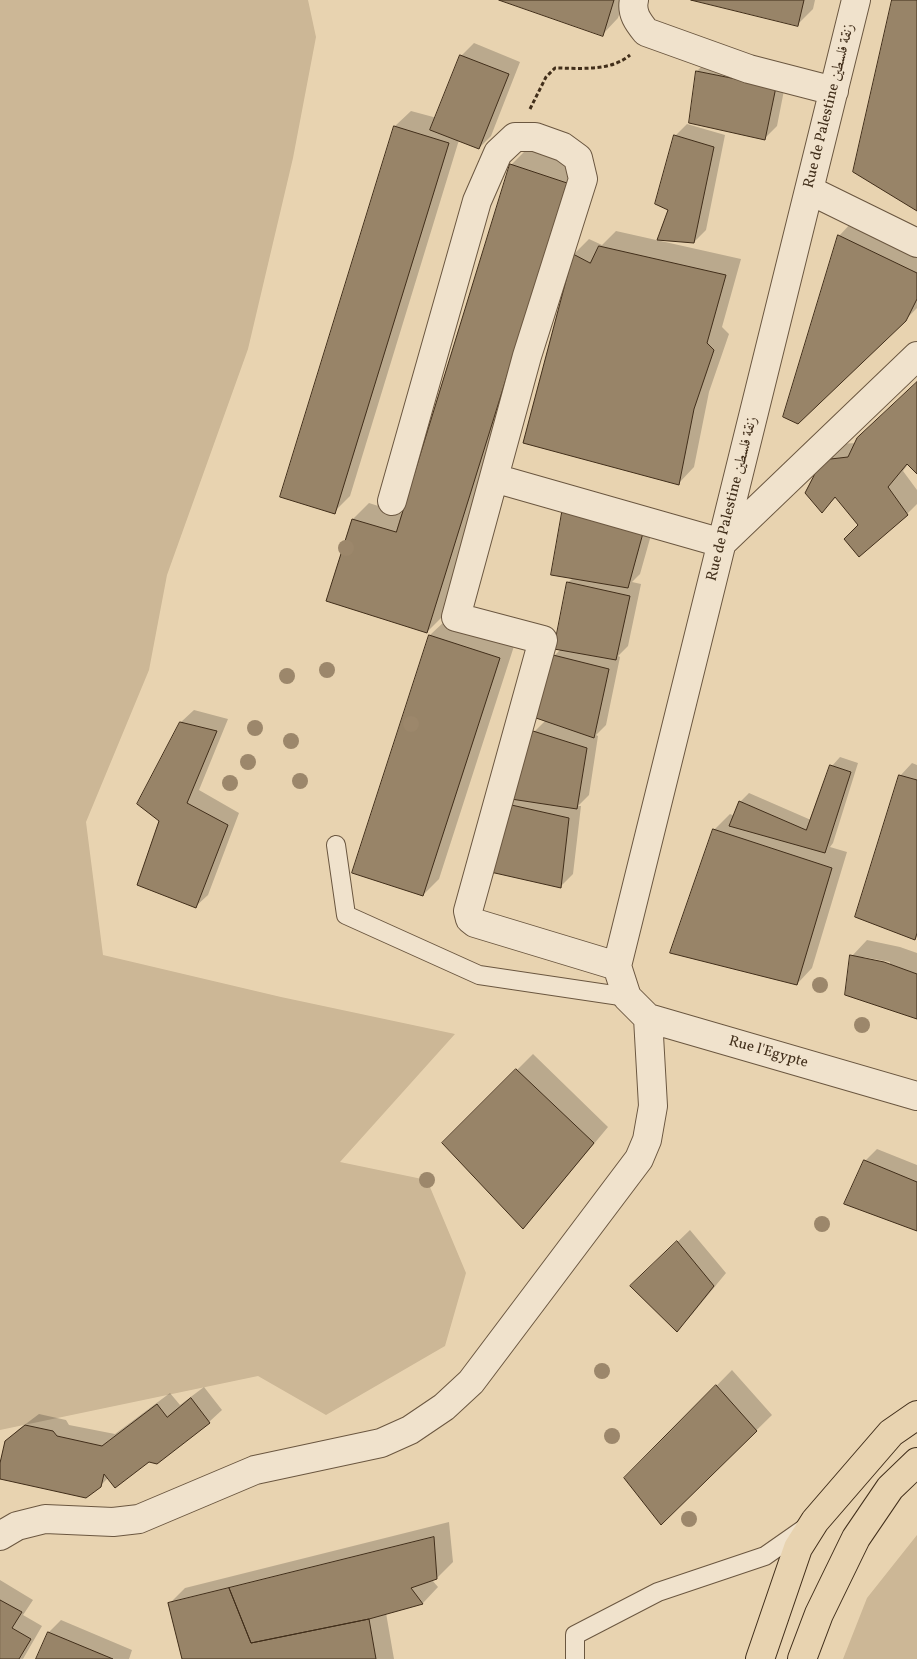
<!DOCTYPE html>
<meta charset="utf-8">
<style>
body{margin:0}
canvas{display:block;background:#e8d3b0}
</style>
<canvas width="917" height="1659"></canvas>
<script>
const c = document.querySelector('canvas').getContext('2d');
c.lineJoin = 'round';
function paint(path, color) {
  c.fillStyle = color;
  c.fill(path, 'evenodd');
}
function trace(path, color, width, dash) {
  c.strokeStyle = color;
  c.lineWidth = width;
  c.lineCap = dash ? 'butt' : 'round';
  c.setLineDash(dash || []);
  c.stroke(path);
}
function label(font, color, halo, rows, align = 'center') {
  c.font = font + ' Vollkorn,Amiri,serif';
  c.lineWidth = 5;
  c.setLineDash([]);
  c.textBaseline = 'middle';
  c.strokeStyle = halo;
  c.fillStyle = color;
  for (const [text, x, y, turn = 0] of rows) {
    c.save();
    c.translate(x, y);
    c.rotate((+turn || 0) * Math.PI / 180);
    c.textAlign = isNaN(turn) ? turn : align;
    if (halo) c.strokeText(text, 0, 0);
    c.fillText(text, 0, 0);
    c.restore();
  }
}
paint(new Path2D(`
 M0,0H308L316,37L293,158L248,349L167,575L149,670L86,822L103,955L281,997L455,1034L340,1162L427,1180L466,1273L445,1346L326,1415L258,1376L0,1430Z
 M917,1535V1659H843L867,1598Z`), '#ccb796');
paint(new Path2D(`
 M503,0H624L618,18L603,34Z
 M696,0H815L813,9L797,25Z
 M474,43L520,62L491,136L479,148L459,140L350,496L334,512L282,496L395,126L411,111L437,118L461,56Z
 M709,59L787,75L777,126L765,138L697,71Z
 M687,124L725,135L706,230L694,242L669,209L675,136Z
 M527,149L582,167L443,616L427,632L328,600L353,519L369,503L403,514L511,165Z
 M854,220L917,250V308L905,320L839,236Z
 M616,231L741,259L722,327L729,334L709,392L694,467L679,483L524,443L574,254L589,239L602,245Z
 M917,383V472L908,464L903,471L917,490V504L907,514L860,525L836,497L822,511L823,461L839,444L856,443Z
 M655,521L640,574L632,582L641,584L628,646L618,656L620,657L606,725L596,735L598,736L589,795L578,806H581L573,874L561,886L508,805L515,798L534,732L546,720L538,717L555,655L561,649L555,648L568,582Z
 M446,620L515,643L439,879L423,895L430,635Z
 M194,710L228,719L199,790L239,813L208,895L195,907L160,821L139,804L181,722Z
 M840,757L858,763L833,843L830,847L847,852L812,968L797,984L714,830L730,814L735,816L740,802L749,793L811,820L832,766Z
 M912,763L917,765V937L915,939L900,776Z
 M867,940L900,947L917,953V1018L852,956ZM863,957L890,962V964L863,959Z
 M533,1054L608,1127L538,1211L523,1227L444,1143Z
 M877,1149L917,1165V1230L865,1161Z
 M690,1230L726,1273L689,1318L677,1330L644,1274Z
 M732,1370L772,1415L661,1524L626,1478Z
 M204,1387L222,1410L209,1422L149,1461L108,1478L100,1486L0,1478V1469L6,1441L19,1429L39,1414L66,1420L69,1425L115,1434L170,1393L180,1405Z
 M449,1522L453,1562L437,1578L432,1580L438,1587L423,1603L386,1613L394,1659H183L170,1603L185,1588Z
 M0,1580L33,1600L23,1615L42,1626L23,1659H0Z
 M61,1620L132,1650L129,1659H38L49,1632Z`), '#0003');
const building = new Path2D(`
 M499,0H614L603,36Z
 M691,0H804L798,26Z
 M892,0H917V211L853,172Z
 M460,55L509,74L479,149L430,130Z
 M696,71L776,87L765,140L689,123Z
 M394,126L449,143L335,514L280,497Z
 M674,135L714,147L694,243L657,240L668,210L655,204Z
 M510,164L567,183L427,633L326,601L352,519L396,532Z
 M838,235L917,273V299L906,321L798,424L783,417Z
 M599,246L726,275L707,343L714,350L694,409L679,485L523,443L573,254L590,263Z
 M917,382V474L907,464L888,487L908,515L859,557L844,539L858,525L835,497L822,513L805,493L822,460L848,457L857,438Z
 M563,507L643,533L628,588L551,575Z
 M567,582L630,596L616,660L554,649Z
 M429,635L500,658L423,896L352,873Z
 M553,655L609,669L594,738L536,718Z
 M180,722L217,731L187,803L228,825L196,908L137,885L159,821L137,804Z
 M533,731L587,748L577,809L511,799Z
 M830,765L851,772L825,853L729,826L739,801L806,830Z
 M899,775L917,780V933L915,940L855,917Z
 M507,804L569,818L561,888L486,871Z
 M713,829L832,868L797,985L670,953Z
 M850,955L884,962L917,974V1019L845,995Z
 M516,1069L594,1143L523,1229L442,1143Z
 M864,1160L917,1182V1231L844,1204Z
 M677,1241L714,1286L677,1332L630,1286Z
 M716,1385L757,1431L661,1525L624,1478Z
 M191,1398L210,1423L157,1464L149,1462L115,1488L104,1474L101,1487L86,1498L0,1479V1463L5,1441L25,1425L53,1431L57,1436L102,1446L157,1404L167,1417Z
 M434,1537L437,1579L411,1588L423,1604L369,1619L251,1643L229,1588Z
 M229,1588L251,1643L369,1619L376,1659H182L168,1603Z
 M0,1600L22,1612L12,1628L31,1639L19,1659H0Z
 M48,1632L113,1659H36Z`);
paint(building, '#988468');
trace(building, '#412e1a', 1);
const lane = new Path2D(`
 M336,845L346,915L479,975L627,997
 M575,1659V1635L658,1592L765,1556L805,1528`);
const street = new Path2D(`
 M634,0C631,13 638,22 646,32L749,69L834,91
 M856,0L617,966L627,997L648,1018L917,1096
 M809,190L917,243
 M494,478L722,543L917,356
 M392,501L477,201L498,153L515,137H535L563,147L578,158L583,179L527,356L456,617L543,640L468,911L470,919L475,923L617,966
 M0,1536L17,1526L45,1519L113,1522L139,1519L255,1470L381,1443L410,1430L444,1407L471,1382L639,1159L647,1140L653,1106L648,1018`);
const primary = new Path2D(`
 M760,1659L798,1548L815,1521L891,1433L917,1415
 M802,1659L819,1614L856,1538L890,1488L917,1462`);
trace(lane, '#6b5740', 20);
trace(street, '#6b5740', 30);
trace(primary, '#412e1a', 30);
trace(new Path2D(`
 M530,109L546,77L555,68C580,68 610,72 630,55`), '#412e1a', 3, [4, 2.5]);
trace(lane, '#f0e2cc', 18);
trace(street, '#f0e2cc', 28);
trace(primary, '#e8d3b0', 28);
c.fillStyle = '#9c876b';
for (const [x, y] of [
 [346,548],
 [327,670],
 [287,676],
 [411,724],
 [255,728],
 [291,741],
 [248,762],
 [300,781],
 [230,783],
 [820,985],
 [862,1025],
 [427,1180],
 [822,1224],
 [602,1371],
 [612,1436],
 [689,1519]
]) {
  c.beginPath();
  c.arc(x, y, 8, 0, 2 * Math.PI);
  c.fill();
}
label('15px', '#412e1a', '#f0e2cc', [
 ["Rue de Palestine زنقة فلسطين",830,106,-76],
 ["Rue de Palestine زنقة فلسطين",733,499,-76],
 ["Rue l'Egypte",768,1053,16]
]);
</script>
